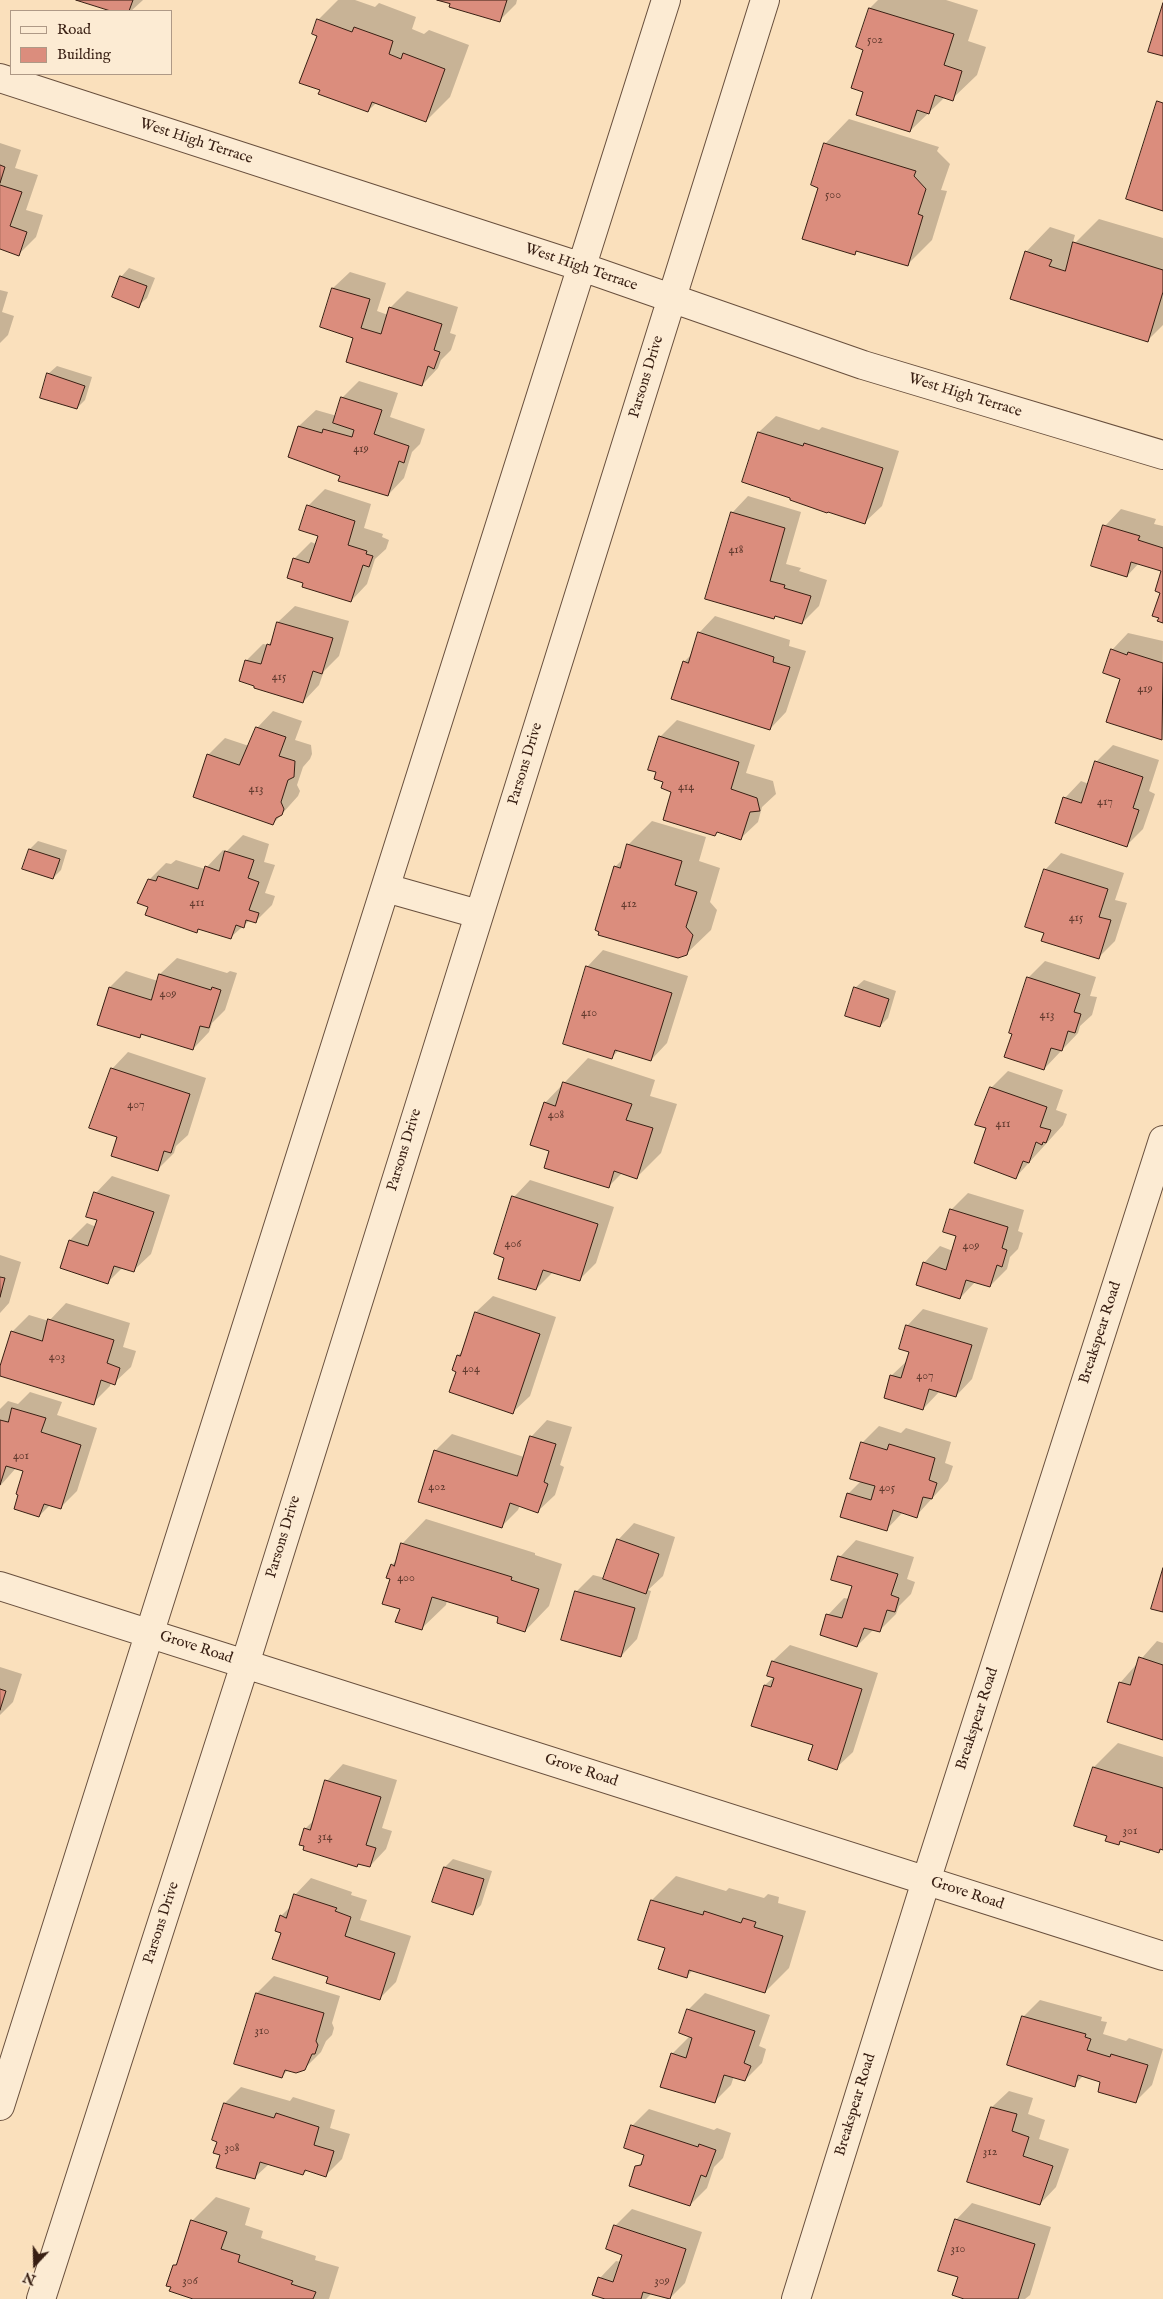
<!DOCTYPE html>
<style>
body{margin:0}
#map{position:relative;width:1163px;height:2299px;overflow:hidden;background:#fae0bc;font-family:"IM FELL English",serif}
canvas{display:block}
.legend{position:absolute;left:10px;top:10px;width:162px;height:65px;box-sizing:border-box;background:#fcebd3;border:1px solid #ae9986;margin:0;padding:6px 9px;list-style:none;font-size:15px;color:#381f13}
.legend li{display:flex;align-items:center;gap:10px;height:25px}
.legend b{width:25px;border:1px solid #ae9986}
.north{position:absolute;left:10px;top:2239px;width:50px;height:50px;-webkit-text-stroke:4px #fcebd3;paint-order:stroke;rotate:201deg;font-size:14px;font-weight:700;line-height:20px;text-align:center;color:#381f13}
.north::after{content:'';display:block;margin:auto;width:18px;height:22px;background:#381f13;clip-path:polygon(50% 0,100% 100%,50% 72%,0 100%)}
</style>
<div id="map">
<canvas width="1163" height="2299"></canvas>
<ul class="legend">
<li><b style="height:6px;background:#fcebd3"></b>Road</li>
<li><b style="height:14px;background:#db8d7d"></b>Building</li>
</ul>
<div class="north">N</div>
</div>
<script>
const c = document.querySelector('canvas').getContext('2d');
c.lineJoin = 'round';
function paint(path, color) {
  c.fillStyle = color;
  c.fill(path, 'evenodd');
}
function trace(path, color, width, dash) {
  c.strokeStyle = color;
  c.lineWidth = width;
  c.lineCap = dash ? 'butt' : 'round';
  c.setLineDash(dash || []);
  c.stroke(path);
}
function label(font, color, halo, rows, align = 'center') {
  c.font = font + ' "IM FELL English",serif';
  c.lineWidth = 4;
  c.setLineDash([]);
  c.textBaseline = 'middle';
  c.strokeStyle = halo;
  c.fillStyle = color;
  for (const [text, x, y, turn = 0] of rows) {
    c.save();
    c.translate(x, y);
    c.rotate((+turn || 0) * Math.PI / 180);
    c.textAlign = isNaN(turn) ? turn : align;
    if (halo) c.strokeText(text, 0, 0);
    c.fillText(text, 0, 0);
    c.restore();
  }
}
paint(new Path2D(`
 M80,0H143L131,11H115Z
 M338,0H355L375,7L379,3L416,17L412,29L424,34L429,30L469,45L450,97L426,121L376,103L368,111L321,90L318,20Z
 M441,0H517L516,4L499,21Z
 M878,0H946L978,10L968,41L986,47L977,75L952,99L945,97L910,131L865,91V49L858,47L870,8Z
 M849,119L939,147L937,151L950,164L941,190L947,191L932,240L907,265L858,250L854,254L819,187L825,144Z
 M0,143L21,150L15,168L38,175L26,210L43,215L36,237L19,254L0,248Z
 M1099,219L1163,238V325L1147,341L1026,252L1050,227L1075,235L1073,242L1075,243Z
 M129,268L155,278L147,298L138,306L121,277Z
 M350,272L386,283L377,311L388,315L390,308L407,291L458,307L450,333L456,335L451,350L441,360L438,368L422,385L355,337L321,326L333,288Z
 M0,290L8,292L2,312L14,316L8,335L0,343Z
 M57,366L92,377L85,400L77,408L48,374Z
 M359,381L398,393L390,417L425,429L420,444L412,452L404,478L388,495L341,475L299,426L316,410L337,416L342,398Z
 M776,416L819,430L822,427L899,451L882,506L865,522L759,432Z
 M325,489L371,504L364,528L383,534L382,537L389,540L386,549L375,559L367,584L351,601L304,582L294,559L311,542L316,544L319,535L308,506Z
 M748,496L801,512L786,564L801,568L799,571L827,580L819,606L802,623L776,615L773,618L732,513Z
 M1121,509L1156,519L1154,524L1163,526V622L1162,570L1139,563L1127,576L1105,526Z
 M295,606L349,621L339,656L324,671L319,685L303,702L241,681L247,660L263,644L268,645L273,640L278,622Z
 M715,616L790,640L789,646L806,651L786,712L770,729L684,662L692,654L699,633Z
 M1128,633L1163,641L1162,738L1121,678L1112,650Z
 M273,711L302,721L295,740L311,745L312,754L310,759L303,767L297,785L300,791L298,796L273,824L208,755L225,738L249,746L257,728Z
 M677,720L755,745L746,773L773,781L776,794L762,807L758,822L741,838L718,831L715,835L673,791L660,737Z
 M1113,745L1159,760L1149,791L1155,794L1143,829L1126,846L1065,798L1081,781L1089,784L1096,762Z
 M652,821L706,837L699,861L720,868L710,902L717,910L711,930L686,954L597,930L616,866L624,858L628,845Z
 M243,835L269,844L264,862L275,865L265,893L275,896L272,905L255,922L250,920L231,937L200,928L197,931L149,906V880L166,863L171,864L176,860L205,869L223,850L226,852Z
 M38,841L67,850L61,870L53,878L30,849Z
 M1061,853L1124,873L1115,900L1127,903L1115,941L1098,958L1045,932V870Z
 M603,950L688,976L667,1043L651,1060L619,1050L612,1057L587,967Z
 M177,958L227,973L230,971L237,973L225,1010L212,1023L209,1032L193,1049L143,1033L140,1036L110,987L126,971L158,981L160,974Z
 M1045,961L1096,977L1090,996L1097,997L1092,1015L1080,1026L1078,1033L1044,1069L1028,978Z
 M864,980L896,991L888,1018L880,1026L855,988Z
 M128,1052L206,1078L188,1135L176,1146L174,1153L157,1170L119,1136L91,1127L112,1069Z
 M588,1058L655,1080L650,1096L677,1104L661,1153L637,1177L622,1173L608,1187L551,1150L545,1103Z
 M1008,1071L1063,1090L1056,1110L1067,1114L1063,1125L1016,1177L988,1127L991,1088Z
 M112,1176L170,1195L151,1254L134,1270L123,1267L108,1282L61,1267L70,1240L87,1223L96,1227L98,1219L96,1193Z
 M530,1180L614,1207L596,1263L579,1280L553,1272L536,1289L506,1257L514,1197Z
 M968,1193L1024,1210L1018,1231L1023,1233L1018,1249L1010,1257L1007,1269L990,1286L976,1281L960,1298L924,1263L940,1246L953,1251L958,1236L951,1210Z
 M0,1255L21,1262L9,1303L0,1313Z
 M493,1296L556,1317L530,1396L513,1412L454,1370L458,1355L464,1350L476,1312Z
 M66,1303L130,1323L123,1347L136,1351L131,1367L114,1383L111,1382L110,1386L93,1403L0,1374L12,1332L29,1315L49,1321Z
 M923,1309L988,1328L972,1379L956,1396L939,1392L923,1409L891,1376L909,1359L911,1351L907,1326Z
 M30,1392L62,1402L57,1415L97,1428L77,1491L61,1507L51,1504L39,1516L24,1470L16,1468L0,1486V1409L8,1401L18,1404Z
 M547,1420L572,1427L560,1465L564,1467L555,1495L538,1511L520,1505L518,1510L501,1527L435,1451L452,1434L524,1457L531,1437Z
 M879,1426L901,1433L906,1428L951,1442L945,1463L953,1466L948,1481L916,1516L903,1512L886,1530L848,1494L861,1481L862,1443Z
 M426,1519L535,1553V1555L562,1564L549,1606L525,1631L500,1616L447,1600L446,1605L421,1629L401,1609L392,1578V1565L397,1559L402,1544Z
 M634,1523L675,1537L663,1576L648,1590L651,1591L637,1639L621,1656L576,1592L593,1575L605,1578L618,1540Z
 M856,1540L914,1557L907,1579L915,1582L911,1594L899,1606L896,1614L879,1631L874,1629L857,1646L828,1615L844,1598L849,1599L853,1585L840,1557Z
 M1157,1641L1163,1643V1738L1120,1683Z
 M790,1645L878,1673L853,1752L836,1768L765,1685L774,1677L769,1675L773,1661Z
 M0,1667L22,1674L13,1702L0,1715Z
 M1118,1743L1163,1757V1849L1158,1852L1122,1840L1118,1844L1109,1835L1094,1767Z
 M343,1764L397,1780L382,1828L392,1831L386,1849L370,1866L360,1863L357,1866L301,1844L306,1828L315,1819L327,1781Z
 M453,1859L492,1871L481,1905L472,1914L434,1902L445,1867Z
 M676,1876L726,1891L729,1888L764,1898L768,1894L779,1897L778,1903L806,1911L789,1968L765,1992L693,1970L686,1977L666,1947L652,1900Z
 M311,1878L352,1892L351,1895L367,1900L360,1920L411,1936L396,1982L379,1999L330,1976L283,1933L281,1916L291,1906L295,1895Z
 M274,1976L340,1996L332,2023L334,2028L332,2035L326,2041L321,2052L304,2069L288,2070L282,2076L236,2063L257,1993Z
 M705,1993L770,2015L759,2046L766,2049L762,2063L745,2080L734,2076L731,2085L714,2102L672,2054L690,2036L688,2010Z
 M1040,2000L1102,2017L1101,2021L1107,2022L1103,2034L1126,2041L1129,2038L1163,2049L1152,2085L1135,2102L1102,2081L1084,2075L1074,2085L1023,2017Z
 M241,2087L290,2101L293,2097L335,2110L330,2128L350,2134L342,2159L326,2175L308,2170L303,2174L269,2164L254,2178L222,2154L225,2103Z
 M1009,2091L1033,2098L1028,2114L1045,2120L1039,2139L1069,2149L1056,2187L1040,2204L992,2107Z
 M649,2109L714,2130L717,2128L731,2133L723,2158L714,2167L707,2188L690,2205L637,2167L644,2160L646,2154L632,2126Z
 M216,2197L250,2208L245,2225L263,2231L261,2238L316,2256L315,2260L339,2267L329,2299H197L174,2266L179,2261L192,2221Z
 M972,2203L1051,2227L1030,2295L1025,2299H970L956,2220Z
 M632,2209L702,2232L685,2283L669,2299L651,2294L646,2299H609L594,2294L600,2278L616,2261L621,2262L623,2254L615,2226Z`), '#0003');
const building = new Path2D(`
 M76,0H133L129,11H111Z
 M437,0H507L500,22L449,7L450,4Z
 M1163,3V56L1148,52Z
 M869,8L954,34L944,65L962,71L953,101L935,95L929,114L917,110L910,132L856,115L863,92L851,88L863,50L856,47Z
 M317,19L352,32L354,27L393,41L389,54L401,59L403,53L445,69L426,122L372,102L368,112L318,94L320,90L299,83L317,36L312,34Z
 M1157,101L1163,103V211L1126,199Z
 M824,143L916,171L914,176L926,189L918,214L923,216L908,266L856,251L855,255L802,239L818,188L811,185Z
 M0,165L5,167L0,183Z
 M0,185L22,192L10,226L27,232L19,256L0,249Z
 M1073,242L1163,270V292L1148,342L1010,299L1025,251L1052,260L1049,266L1065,271Z
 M120,276L147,286L139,308L112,297Z
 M332,288L370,299L361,328L381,334L389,307L442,324L434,350L440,352L434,369L428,366L422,386L346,362L353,338L320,327Z
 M47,373L85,386L77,409L40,398Z
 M341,397L382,410L374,434L409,446L404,463L399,461L388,496L338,481L340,476L288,457L298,426L322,433L323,429L352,437L354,430L333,423Z
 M758,432L803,446L804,443L883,468L865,524L828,512L827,513L790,500V498L742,482Z
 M307,505L355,521L348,545L367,551L366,554L373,556L369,567L363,565L351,602L302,587L303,583L287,578L293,558L309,563L318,536L299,530Z
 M731,512L785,528L770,581L785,585L784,588L811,596L802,624L775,616L774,619L705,599Z
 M1103,525L1140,536L1138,540L1163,548V623L1157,621L1159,618L1152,616L1160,593L1155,591L1161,571L1131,562L1127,577L1091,566Z
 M277,622L333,638L322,674L313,671L303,703L254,688V686L239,681L245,660L261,664L267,644L270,645Z
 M698,632L774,657L773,662L790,667L770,730L671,699L683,661L688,663Z
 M1111,649L1127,655L1128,652L1163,663L1162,740L1106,722L1120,679L1103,673Z
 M256,727L286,737L279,756L295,761L294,777L288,780L281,802L284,809L282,815L276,818L273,825L193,797L207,754L239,765Z
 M659,736L739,762L731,789L757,798L760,811L750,812L741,840L717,832L715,836L663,820L671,792L661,788L663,782L654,779L656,772L648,770Z
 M1095,761L1143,777L1133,808L1139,810L1127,847L1055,823L1063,797L1081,803Z
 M627,844L682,861L675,885L697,892L686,927L693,935L687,955L678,958L598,935L599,932L595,930L614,866L620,868Z
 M29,849L60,859L53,879L22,869Z
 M225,851L254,860L248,878L259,882L249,910L259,913L256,923L246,920L244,928L236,925L231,939L198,929L197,933L145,915L148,907L137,903L148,879L156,881L158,876L198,889L205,866L219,871Z
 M1044,869L1108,889L1099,917L1111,920L1099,959L1041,941L1044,933L1025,927Z
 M586,966L672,993L651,1061L615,1050L612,1059L563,1044Z
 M159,974L211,990L212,987L221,990L209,1028L200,1026L193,1050L141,1034L140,1038L97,1025L109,987L151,1000Z
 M1027,977L1080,994L1074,1012L1081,1014L1075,1033L1068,1031L1062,1051L1051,1048L1044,1070L1004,1057L1012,1034L1009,1033Z
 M854,987L889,999L880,1027L845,1016Z
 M111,1068L190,1094L171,1153L164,1151L158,1171L111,1156L117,1137L89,1128Z
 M563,1082L632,1104L626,1120L653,1128L637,1179L614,1171L609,1188L544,1168L549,1151L530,1145L544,1102L555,1106Z
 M990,1087L1047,1107L1040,1127L1051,1130L1046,1143L1043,1142L1042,1145L1036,1142L1029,1163L1023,1161L1016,1179L974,1163L986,1128L975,1125Z
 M94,1192L154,1212L134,1272L114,1266L108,1284L60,1268L69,1240L88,1246L97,1220L86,1217Z
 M512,1196L598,1224L580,1281L543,1270L536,1290L498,1279L504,1258L494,1254Z
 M950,1209L1008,1227L1002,1248L1007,1250L1002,1267L997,1265L990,1287L966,1280L960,1299L916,1285L923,1262L946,1270L956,1236L943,1232Z
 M0,1277L5,1278L0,1297Z
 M475,1312L540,1334L513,1414L449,1392L456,1372L452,1370L457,1355L460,1356Z
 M48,1319L114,1340L107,1363L120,1368L115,1385L101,1380L94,1405L0,1376V1366L11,1331L42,1341Z
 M906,1325L972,1345L956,1397L929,1389L923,1410L884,1398L890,1375L901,1378L909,1352L899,1349Z
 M12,1408L46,1418L41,1432L81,1445L61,1509L44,1504L39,1517L14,1509L18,1495L16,1494L23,1471L6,1466L0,1485V1420L8,1422Z
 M530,1436L556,1444L544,1482L548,1484L538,1513L510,1503L502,1528L418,1502L434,1450L517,1476Z
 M861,1442L887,1450L889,1444L935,1458L929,1480L937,1483L932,1499L923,1497L917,1518L893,1510L887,1531L840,1517L847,1493L871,1500L875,1486L850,1479Z
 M617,1539L659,1554L646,1594L603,1579Z
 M401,1543L512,1577L511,1580L539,1589L525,1632L497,1623L498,1617L432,1597L422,1630L395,1622L400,1609L382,1604L390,1579L386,1578L391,1564L394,1566Z
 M838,1556L898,1574L891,1595L899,1598L895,1612L887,1610L880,1632L864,1628L857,1647L820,1635L826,1614L842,1618L852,1586L831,1580Z
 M1163,1568V1612L1151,1609Z
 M575,1591L635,1608L621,1657L561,1640Z
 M1139,1657L1163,1665V1740L1107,1722L1119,1682L1130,1685Z
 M772,1661L862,1689L837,1770L808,1760L813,1745L751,1726L764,1685L771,1687L774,1678L767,1676Z
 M0,1689L6,1691L0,1710Z
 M1093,1767L1163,1788V1850L1160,1849L1159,1853L1120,1841L1119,1845L1105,1841L1107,1836L1074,1826Z
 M325,1780L381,1797L366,1845L376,1848L370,1867L358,1864L357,1867L303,1850L304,1846L299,1845L304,1828L310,1830Z
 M444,1867L484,1879L473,1915L432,1902Z
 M294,1894L337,1908L335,1911L351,1917L345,1936L395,1953L380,2000L326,1983L328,1977L272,1959L281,1933L275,1931L280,1915L286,1918Z
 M651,1900L703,1915L704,1911L741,1923L743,1918L756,1922L754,1927L783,1936L765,1993L689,1970L687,1978L658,1969L665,1948L638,1940Z
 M256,1993L324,2013L316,2041L318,2045L315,2054H312L305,2070L296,2073L285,2070L282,2078L234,2064Z
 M687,2009L755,2031L744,2063L751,2066L745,2081L724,2075L715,2103L660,2087L671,2053L686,2058L692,2038L679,2033Z
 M1022,2016L1086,2034L1085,2037L1091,2039L1087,2050L1110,2057L1111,2054L1148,2065L1136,2103L1098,2092L1100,2082L1078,2075L1075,2087L1007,2065Z
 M224,2103L274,2118L276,2113L319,2127L314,2145L334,2151L326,2177L305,2170L303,2175L260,2162L255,2179L216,2168L220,2155L213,2153L217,2142L212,2140Z
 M991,2107L1017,2114L1012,2131L1029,2137L1023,2156L1053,2166L1040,2205L967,2182Z
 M631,2125L698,2147L699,2144L716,2150L706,2177L701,2175L690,2206L629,2186L635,2166L641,2165L644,2155L624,2148Z
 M955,2219L1035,2244L1018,2299H964L952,2295L958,2277L938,2271Z
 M191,2220L227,2232L221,2249L240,2255L238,2262L293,2281L291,2284L316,2292L313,2299H193L169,2291L171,2287L166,2286L173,2265H176Z
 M614,2225L686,2249L670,2299L643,2292L641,2299H605L592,2295L598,2277L613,2282L622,2255L606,2249Z`);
paint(building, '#db8d7d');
trace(building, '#381f13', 1);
const minor = new Path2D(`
 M0,78L582,267L863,365L1163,455
 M386,888L478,914
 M0,1586L1163,1956
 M0,2106L666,0
 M41,2299L245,1664L765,0
 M796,2299L926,1881L1163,1140`);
trace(minor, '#684f3d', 30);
trace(minor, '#fcebd3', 28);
label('12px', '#613a2e', null, [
 ["502",875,41],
 ["500",833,196],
 ["419",361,450],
 ["418",736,551],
 ["415",279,678],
 ["419",1145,690],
 ["414",686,788],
 ["413",256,790],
 ["417",1105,803],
 ["411",197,904],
 ["412",629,905],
 ["415",1076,919],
 ["409",168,995],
 ["410",589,1014],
 ["413",1047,1016],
 ["407",136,1106],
 ["408",556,1116],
 ["411",1003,1125],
 ["406",513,1245],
 ["409",971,1247],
 ["403",57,1358],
 ["404",471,1370],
 ["407",925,1377],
 ["401",21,1457],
 ["402",437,1488],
 ["405",887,1489],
 ["400",406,1579],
 ["301",1130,1832],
 ["314",325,1838],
 ["310",262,2032],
 ["308",232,2149],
 ["312",990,2153],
 ["310",958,2250],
 ["306",190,2282],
 ["309",662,2282]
]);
label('15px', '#381f13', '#fcebd3', [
 ["West High Terrace",196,142,18],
 ["West High Terrace",581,268,19],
 ["Parsons Drive",647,377,-73],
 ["West High Terrace",965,396,17],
 ["Parsons Drive",526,764,-73],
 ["Parsons Drive",405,1150,-73],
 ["Breakspear Road",1101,1333,-72],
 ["Parsons Drive",284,1537,-73],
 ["Grove Road",196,1648,18],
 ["Breakspear Road",978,1719,-72],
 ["Grove Road",581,1771,18],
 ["Grove Road",967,1894,18],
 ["Parsons Drive",162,1923,-72],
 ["Breakspear Road",856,2105,-73]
]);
</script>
